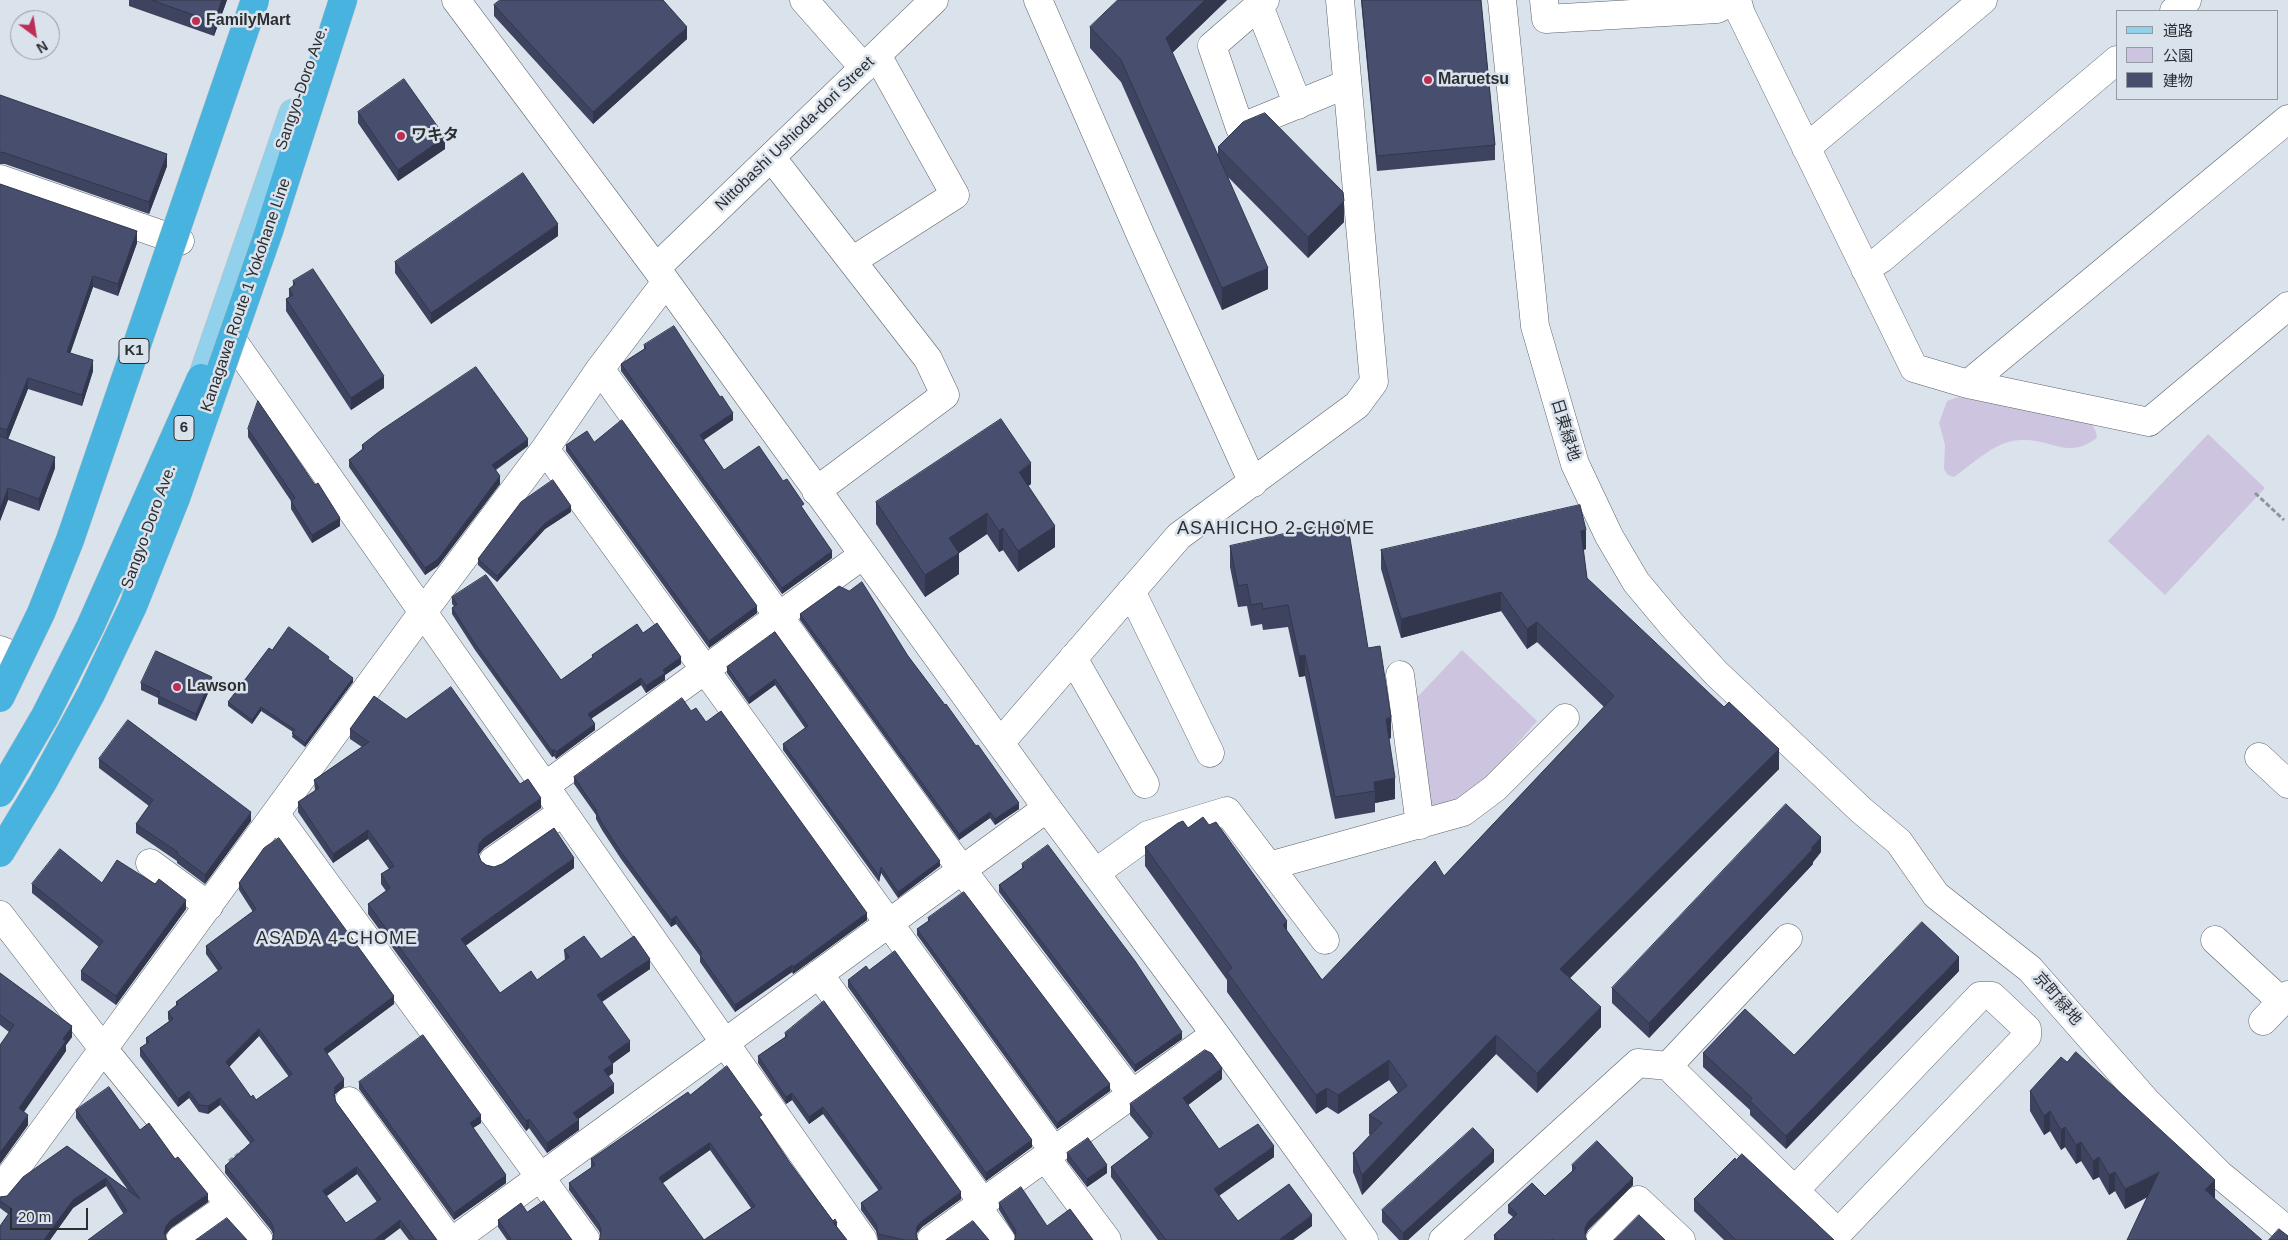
<!DOCTYPE html>
<meta charset="utf-8">
<style>
body{margin:0}
#map{position:relative;width:2288px;height:1240px;overflow:hidden;background:#dae2ec;font-family:Arial,"Noto Sans JP",sans-serif}
canvas{display:block}
.legend{position:absolute;left:2116px;top:10px;width:162px;height:90px;box-sizing:border-box;background:#dae2ec;border:1px solid #949aa2;margin:0;padding:6px 9px;list-style:none;font-size:15px;color:#2c2f32}
.legend li{display:flex;align-items:center;gap:10px;height:25px}
.legend b{width:25px;border:1px solid #949aa2}
.north{position:absolute;left:10px;top:10px;width:50px;height:50px;box-sizing:border-box;background:#dae2ec;border:1px solid #949aa2;border-radius:50%;rotate:149deg;font-size:14px;font-weight:700;line-height:20px;text-align:center;color:#2c2f32}
.north::after{content:'';display:block;margin:auto;width:18px;height:22px;background:#be2e54;clip-path:polygon(50% 0,100% 100%,50% 72%,0 100%)}
.scale{position:absolute;left:10px;top:1208px;width:78px;height:22px;box-sizing:border-box;border:2px solid #2c2f32;border-top:0;padding-left:6px;font-size:15px;line-height:18px;white-space:nowrap;color:#2c2f32;-webkit-text-stroke:4px #dae2ec;paint-order:stroke}
</style>
<div id="map">
<canvas width="2288" height="1240"></canvas>
<ul class="legend">
<li><b style="height:6px;background:#92d1ec"></b>道路</li>
<li><b style="height:14px;background:#cdc5df"></b>公園</li>
<li><b style="height:14px;background:#484e6e"></b>建物</li>
</ul>
<div class="north">N</div>
<div class="scale">20 m</div>
</div>
<script>
const c = document.querySelector('canvas').getContext('2d');
c.lineJoin = 'round';
function paint(path, color) {
  c.fillStyle = color;
  c.fill(path, 'evenodd');
}
function trace(path, color, width, dash) {
  c.strokeStyle = color;
  c.lineWidth = width;
  c.lineCap = dash ? 'butt' : 'round';
  c.setLineDash(dash || []);
  c.stroke(path);
}
function label(font, color, halo, rows, align = 'center') {
  c.font = font + ' Arial,"Noto Sans JP",sans-serif';
  c.lineWidth = 5;
  c.setLineDash([]);
  c.textBaseline = 'middle';
  c.strokeStyle = halo;
  c.fillStyle = color;
  for (const [text, x, y, turn = 0] of rows) {
    c.save();
    c.translate(x, y);
    c.rotate((+turn || 0) * Math.PI / 180);
    c.textAlign = isNaN(turn) ? turn : align;
    if (halo) c.strokeText(text, 0, 0);
    c.fillText(text, 0, 0);
    c.restore();
  }
}
paint(new Path2D(`
 M1958,397L2090,420L2096,432L2097,438C2067,460 2053,439 2022,440C1996,440 1974,463 1954,477L1948,475L1944,469L1945,445L1939,423L1947,401Z
 M2208,434L2265,488L2165,595L2108,541Z
 M1462,650L1537,721C1517,743 1474,799 1446,805C1438,807 1431,805 1423,803L1409,706Z`), '#cdc5df');
const minor = new Path2D(`
 M456,0L656,268L1047,808L1215,1034L1364,1240
 M804,0L864,68
 M1038,0L1141,236L1253,483
 M1265,0L1212,46L1240,128L1347,84
 M1502,0L1535,326L1575,464L1609,536L1636,582L1672,625L1716,673L1861,810L1899,842L1936,895L2030,969L2148,1103L2219,1174L2288,1231
 M1544,0L1546,19L1717,9L1735,0
 M1737,0L1741,14L1914,368L1968,384L2149,422L2288,306
 M1259,6L1298,105
 M2174,11L2187,0
 M1806,148L1983,0
 M771,157L928,359L945,395L816,491
 M0,179L180,241
 M852,261L955,195L877,55
 M656,268L934,0
 M1865,269L1881,259L2117,60
 M221,324L863,1240
 M600,369L962,870L1132,1094
 M1968,384L2288,119
 M545,449L1054,1151
 M1131,591L1210,753
 M0,650L13,655
 M1073,658L1145,784
 M1400,675L1420,825
 M1000,743L1179,536L1357,405L1374,382L1340,0
 M2259,757L2288,784
 M545,786L863,555
 M276,815L586,1240
 M493,861L563,812
 M150,863L209,906
 M1269,866L1463,812L1495,788L1565,718
 M1095,873L1148,835L1227,811L1325,940
 M0,915L104,1050L259,1240
 M2215,940L2282,1002
 M819,974L983,1203
 M2263,1021L2288,995
 M1668,1066L1788,938
 M349,1101L449,1240
 M1045,1157L1107,1240
 M0,1190L423,612L545,449L600,369L666,282
 M977,1207L1001,1240
 M180,1240L230,1205
 M454,1240L1047,808
 M931,1240L1215,1034
 M1443,1240L1638,1063L1668,1066L1838,1233L2027,1036V1029L1992,996H1980L1795,1190
 M1600,1240L1638,1200L1681,1240`);
const major = new Path2D(`
 M194,401L293,113
 M129,582L159,500`);
const highway = new Path2D(`
 M269,231L343,0`);
trace(minor, '#5b626a', 29);
trace(major, '#c0c1c2', 29);
trace(highway, '#c0c1c2', 29);
trace(new Path2D(`
 M2255,493L2284,520
 M229,1161L242,1151`), '#8e949b', 3, [5, 2.5]);
trace(minor, '#fff', 28);
trace(major, '#92d1ec', 28);
trace(highway, '#49b3e0', 28);
const highwayBridge = new Path2D(`
 M0,698L41,613L70,540L255,0
 M0,793L45,716L90,627L201,378
 M0,853L43,782L91,694L133,606L176,498L269,231`);
trace(highwayBridge, '#c0c1c2', 29, []);
trace(highwayBridge, '#49b3e0', 28);
paint(new Path2D(`
 M129,0H227L214,36L129,6Z
 M1118,0H1227L1172,53L1218,156V147L1344,222L1308,258L1228,177L1268,289L1222,310L1121,82L1090,48V27Z
 M1361,0H1481L1495,145V160L1377,171Z
 M494,5L687,39L593,124L494,16Z
 M0,95L167,166L149,214L5,164H0Z
 M358,112L445,149L398,181L358,123Z
 M0,184L137,243L118,296L93,287L70,353L93,371L82,406L28,389L8,439L55,468L39,511L8,500L0,521Z
 M558,236L431,324L395,273V262Z
 M293,281L384,388L351,410L286,311V299L289,298V289L293,286Z
 M644,345L733,420L704,440L724,470L783,481L804,510L832,558L782,594L621,371V364L644,349Z
 M248,429L340,526L312,543L291,509V501L248,437Z
 M594,442L757,613L709,648L566,451V445Z
 M362,445L528,446L496,470L500,484L438,566L425,575L349,467V460L362,450Z
 M1031,484L1028,486L1055,547L1018,572L1003,550L999,552L987,534L959,553V574L925,597L876,524V502Z
 M571,512L545,529L497,582L478,565V559Z
 M1230,546L1368,648L1391,738L1389,739L1395,799L1375,803V812L1335,819L1305,676L1299,677L1288,627L1263,630L1262,624L1251,626L1247,606L1238,607L1230,567Z
 M1586,549L1583,550L1587,578L1779,769L1570,978L1601,1027L1537,1093L1496,1054L1362,1195L1353,1172V1153L1370,1135L1369,1134V1115L1398,1093L1389,1080L1338,1114L1327,1107L1316,1114L1227,992V980L1145,866V847L1188,828L1287,931L1322,980L1444,876L1604,707L1537,642L1527,649L1501,611L1401,638L1381,569V550Z
 M452,597L561,680L592,658V655L643,633L681,664L665,675V680L646,693L641,685L591,718L595,730L556,759L554,756L552,757L475,650L452,614V608L454,606L452,604Z
 M800,614L908,656L1019,809L995,825L990,818L959,840L800,620Z
 M775,632L940,866L898,898L881,873L879,882L783,750V744L805,728L775,685L749,704L727,673V667Z
 M272,650L329,660L353,682L305,747L292,737L293,732L261,711L252,724L228,706V702Z
 M141,683L212,684L196,721L158,704V698L141,690Z
 M691,711L706,722L867,920L793,974L792,972L735,1012L700,962V956L676,924L671,927L621,859L602,830L596,819V815L574,784V777Z
 M406,719L520,784L541,808L484,848L479,854V856L481,861L486,865L494,867L574,868L465,946L500,993L537,980L565,960L564,950L601,959L650,969L602,1002L630,1051L613,1063V1073L609,1076L614,1093L578,1119L579,1130L547,1153L529,1128L526,1131L368,914V904L386,891L381,884V874L389,869L368,839L333,863L298,812V802L315,791L314,780L362,747L350,739V729Z
 M99,759L251,821L205,884L177,863V861L136,833V824L149,806L99,768Z
 M1821,852L1813,862V864L1649,1038L1612,1003V988Z
 M1022,864L1182,1039L1135,1072L999,892V885L1022,869Z
 M102,883L186,909L116,1005L81,980V971L99,947L32,893V884Z
 M239,883L394,1004L327,1054L344,1087L335,1094L334,1098L336,1102L437,1240H409L400,1228L384,1240H272L274,1236L271,1230L225,1173V1166L250,1143L220,1105L208,1114L199,1112L189,1098L178,1107L140,1056V1048L146,1044V1038L169,1021L168,1019V1012L176,1006V1002L218,971L206,954V946L253,912L239,890ZM259,1036L289,1077L256,1100L251,1097L229,1067ZM357,1174L377,1202L346,1223L326,1196Z
 M928,918L1110,1091L1057,1129L917,935V929L928,921Z
 M869,970L1032,1147L986,1181L848,987V980Z
 M1959,971L1786,1149L1750,1115V1110L1703,1067V1053L1794,1055Z
 M0,973L72,1037L66,1045V1051L24,1112L28,1125L0,1164L9,1032L0,1025Z
 M785,1033L961,1199L922,1227L917,1233L916,1237L918,1240H878L876,1231L861,1210V1203L879,1191L823,1114L809,1124L792,1100L786,1104L758,1063V1056L785,1037Z
 M1222,1079L1188,1105L1219,1149L1274,1157L1219,1196L1238,1221L1312,1226L1293,1240H1158L1111,1177V1167L1149,1138L1130,1115V1104Z
 M359,1082L481,1123L473,1128L506,1183L454,1220L359,1089Z
 M2030,1091L2147,1197L2125,1209L2115,1191L2109,1195L2099,1177L2093,1180L2081,1161L2076,1164L2065,1147L2061,1150L2050,1131L2044,1135L2030,1111Z
 M690,1095L762,1120L790,1163L833,1221L837,1223V1227L847,1240H599L601,1236L599,1231L569,1190V1183L591,1168V1159ZM710,1150L751,1208L704,1240L662,1183Z
 M76,1110L140,1130L175,1159L208,1202L171,1228L166,1234L165,1236L123,1213L106,1186L73,1208L50,1240H0L8,1214L0,1208V1197L7,1196L67,1146L128,1190L76,1118Z
 M1067,1153L1107,1173L1087,1187L1067,1161Z
 M1494,1162L1408,1240H1399L1382,1222V1210Z
 M1572,1165L1633,1185L1588,1230L1585,1236L1587,1240H1494V1235L1513,1217L1508,1213V1205L1545,1196L1572,1171Z
 M1694,1199L1834,1240H1724L1694,1211Z
 M999,1203L1047,1226L1015,1239L1016,1237L999,1210Z
 M527,1212L572,1240H507L498,1227V1220Z`), '#3e435f');
paint(new Path2D(`
 M222,0H227L214,36V22Z
 M1205,0H1227L1166,59V38Z
 M687,27V39L593,124V112Z
 M445,137V149L398,181V170Z
 M167,154V166L149,214V202Z
 M1344,201V222L1308,258V237Z
 M558,224V236L431,324V313Z
 M137,231V243L118,296V284Z
 M1268,268V289L1222,310V288Z
 M93,276V287L67,363V352Z
 M93,360V371L82,406V395Z
 M384,376V388L351,410V398Z
 M28,378V389L7,442V430Z
 M733,413V420L700,442V435Z
 M528,439V446L492,472V465Z
 M55,457V468L39,511V499Z
 M1031,463V484L1019,493V472Z
 M500,476V484L438,566L425,575V568Z
 M8,488V500L0,521V510Z
 M571,506V512L545,529L497,582V576L545,523Z
 M987,513V534L959,553V574L925,597V575L949,538Z
 M340,518V526L312,543V535Z
 M1055,526V547L1018,572V551Z
 M1003,528V550L999,552V531Z
 M1586,530V549L1581,551V531Z
 M832,551V558L782,594V588Z
 M1501,592V611L1401,638V619Z
 M757,606V613L709,648V641Z
 M1537,622V642L1527,649V629Z
 M1305,655V676L1299,677V656Z
 M681,657V664L665,675V680L646,693V686L663,670Z
 M212,677V684L196,721V714Z
 M353,678V682L305,747V743Z
 M641,678V685L588,721V714Z
 M775,679V685L749,704V698Z
 M261,707V711L252,724V720Z
 M1391,717V738L1386,740V719Z
 M595,724V730L556,759V752Z
 M554,749V756L552,757V751Z
 M1779,749V769L1560,988V969Z
 M1395,778V799L1375,803V791L1374,782Z
 M541,798V808L484,848L479,854L478,863V853L479,844L484,838Z
 M1019,803V809L995,825V819Z
 M251,812V821L205,884V875Z
 M990,812V818L959,840V834Z
 M368,830V839L333,863V854Z
 M1821,837V852L1813,862V864L1649,1038V1023Z
 M574,858V868L461,949V939Z
 M940,861V866L898,898V892Z
 M881,867V873L879,882V876Z
 M186,900V909L116,1005V996Z
 M867,913V920L793,974V967Z
 M676,916V924L671,927V920Z
 M1287,921V941L1283,925Z
 M1959,957V971L1786,1149V1136Z
 M650,959V969L597,1005V995Z
 M792,965V972L735,1012V1005Z
 M394,996V1004L324,1056V1049Z
 M1601,1007V1027L1537,1093V1073Z
 M72,1026V1037L66,1045V1051L19,1118V1108L63,1039Z
 M259,1029V1036L226,1070V1062Z
 M1182,1032V1039L1135,1072V1065Z
 M1496,1035V1054L1362,1195V1175Z
 M630,1041V1051L608,1067V1057Z
 M1389,1060V1080L1338,1114V1095Z
 M613,1064V1073L604,1079V1070Z
 M1222,1068V1079L1183,1109V1098Z
 M344,1079V1087L335,1094L334,1103V1095L335,1087Z
 M614,1084V1093L573,1123V1113Z
 M1110,1084V1091L1057,1129V1123Z
 M1327,1088V1107L1316,1114V1095Z
 M189,1091V1098L178,1107V1099Z
 M792,1093V1100L786,1104V1097Z
 M220,1098V1105L208,1114V1106Z
 M823,1107V1114L809,1124V1117Z
 M2050,1111V1131L2044,1135V1116Z
 M28,1115V1125L0,1164V1153Z
 M481,1115V1123L470,1130V1123Z
 M529,1119V1128L526,1131V1121Z
 M579,1120V1130L547,1153V1143Z
 M2065,1127V1147L2061,1150V1130Z
 M1032,1140V1147L986,1181V1173Z
 M2081,1142V1161L2076,1164V1145Z
 M710,1143V1150L659,1186V1178Z
 M1274,1146V1157L1214,1199V1189Z
 M1494,1150V1162L1408,1240H1403V1233Z
 M2099,1157V1177L2093,1180V1161Z
 M1107,1165V1173L1087,1187V1179Z
 M357,1167V1174L323,1199V1191Z
 M2115,1172V1191L2109,1195V1175Z
 M2159,1172V1191L2125,1209V1189Z
 M506,1175V1183L454,1220V1213Z
 M106,1178V1186L73,1208L50,1240H44L73,1200Z
 M1633,1178V1185L1588,1230L1585,1236V1228L1588,1222Z
 M2215,1180V1199L2205,1190Z
 M961,1192V1199L922,1227L917,1233L916,1240V1235L917,1226L922,1221Z
 M208,1194V1202L171,1228L166,1234L164,1240L166,1226L171,1220Z
 M1312,1215V1226L1293,1240H1279Z
 M400,1220V1228L384,1240H374Z`), '#32374d');
const building = new Path2D(`
 M152,0H222L214,22Z
 M500,0H663L687,27L593,112L494,5Z
 M1118,0H1205L1166,38L1268,268L1222,288L1121,60L1090,27Z
 M1362,0H1481L1495,145L1377,156Z
 M404,79L445,137L398,170L358,112Z
 M0,95L167,154L149,202L5,153L0,152Z
 M1265,113L1343,192L1344,201L1308,237L1218,147L1243,122Z
 M523,173L558,224L431,313L395,262Z
 M0,184L137,231L118,284L93,276L67,352L93,360L82,395L28,378L7,430L0,428Z
 M313,269L384,376L351,398L286,299L293,295L289,289L295,284L293,281Z
 M674,326L720,397L722,396L733,413L700,435L724,470L759,446L783,481L787,479L804,504L801,506L832,551L782,588L621,364L646,348L644,345Z
 M476,367L528,439L492,465L500,476L438,559L425,568L349,460L364,448L362,445L380,431Z
 M258,401L315,485L318,483L340,518L312,535L291,501L295,498L248,429Z
 M1001,419L1031,463L1019,472L1055,526L1018,551L1003,528L999,531L987,513L949,538L959,553L925,575L876,502Z
 M622,420L757,606L709,641L566,445L587,431L594,442Z
 M0,436L55,457L39,499L8,488L0,510Z
 M553,480L571,506L545,523L497,576L478,559L521,502Z
 M1580,505L1586,530L1581,531L1587,578L1724,707L1729,702L1779,749L1560,969L1601,1007L1537,1073L1496,1035L1362,1175L1353,1153L1382,1123L1369,1115L1407,1086L1389,1060L1338,1095L1327,1088L1316,1095L1227,972L1232,968L1145,847L1178,823L1183,821L1188,828L1203,817L1209,825L1216,822L1287,921L1283,925L1322,980L1435,861L1444,876L1614,696L1537,622L1527,629L1501,592L1401,619L1381,550Z
 M1347,520L1368,648L1380,646L1391,717L1386,719L1395,778L1374,782L1375,791L1335,797L1305,655L1299,656L1288,605L1263,609L1262,603L1251,605L1247,584L1238,586L1230,546Z
 M486,575L561,680L593,657L592,655L637,624L643,633L657,623L681,657L663,670L665,673L646,686L641,678L588,714L595,724L556,752L554,749L552,751L475,644L452,608L457,604L452,597Z
 M862,582L908,656L945,705L946,704L976,746L978,745L1019,803L995,819L990,812L959,834L800,614L839,586L849,591Z
 M289,627L329,657L328,659L353,678L305,743L292,733L295,730L261,707L252,720L228,702L269,648L272,650Z
 M775,632L940,861L898,892L881,867L879,876L783,744L808,726L775,679L749,698L727,667Z
 M156,651L212,677L196,714L158,696L160,692L141,683Z
 M451,687L520,784L528,779L541,798L484,838L479,844L478,853L481,861L486,865L494,867L502,864L554,828L574,858L461,939L500,993L531,971L537,980L569,957L564,950L584,936L601,959L634,936L650,959L597,995L630,1041L608,1057L613,1064L604,1070L614,1084L573,1113L579,1120L547,1143L529,1119L526,1121L368,904L390,888L381,874L394,866L368,830L333,854L298,802L319,788L314,780L369,742L350,729L374,696L406,719Z
 M682,698L691,711L696,708L706,722L721,711L867,913L793,967L792,965L735,1005L700,955L702,953L676,916L671,920L621,852L602,823L596,812L597,811L574,777Z
 M128,720L251,812L205,875L177,854L178,852L136,824L153,800L99,759Z
 M1786,804L1821,837L1811,848L1813,849L1649,1023L1612,988Z
 M279,838L394,996L324,1049L344,1079L335,1087L334,1095L336,1102L437,1240H415L400,1220L374,1240H272L273,1238L274,1230L271,1222L225,1166L254,1140L220,1098L208,1106L199,1105L189,1091L178,1099L140,1048L149,1042L146,1038L173,1019L168,1012L178,1004L176,1002L222,968L206,946L256,909L239,883L264,848ZM259,1029L292,1074L256,1100L253,1095L251,1097L226,1062ZM357,1167L381,1199L346,1223L323,1191Z
 M1048,845L1135,961L1182,1032L1135,1065L999,885L1024,867L1022,864Z
 M60,849L102,883L117,860L155,884L159,879L186,900L116,996L81,971L103,941L32,884Z
 M964,892L1110,1084L1057,1123L917,929L930,920L928,918Z
 M1922,922L1959,957L1786,1136L1750,1101L1752,1098L1703,1053L1745,1009L1794,1055Z
 M895,951L1032,1140L986,1173L848,980L866,966L869,970Z
 M0,973L72,1026L63,1039L66,1041L19,1108L28,1115L0,1153V1045L14,1025L0,1015Z
 M824,1001L961,1192L922,1221L917,1226L916,1235L918,1240H905L878,1234L876,1224L861,1203L882,1188L823,1107L809,1117L792,1093L786,1097L758,1056L787,1036L785,1033Z
 M423,1035L481,1115L470,1123L506,1175L454,1213L359,1082Z
 M1205,1050L1211,1053L1222,1068L1183,1098L1219,1149L1258,1124L1274,1146L1214,1189L1238,1221L1289,1184L1312,1215L1279,1240H1166L1111,1167L1152,1136L1150,1134L1153,1133L1130,1104Z
 M2076,1052L2215,1180L2205,1190L2262,1240H2127L2159,1172L2125,1189L2115,1172L2109,1175L2099,1157L2093,1161L2081,1142L2076,1145L2065,1127L2061,1130L2050,1111L2044,1116L2030,1091L2061,1057L2067,1062Z
 M727,1066L762,1115L759,1117L790,1163L833,1221L835,1219L837,1223L833,1222L847,1240H599L600,1238L601,1230L599,1224L569,1183L595,1165L591,1159L688,1092L690,1095ZM710,1143L755,1206L704,1240L659,1178Z
 M109,1087L140,1130L149,1123L175,1159L178,1157L208,1194L171,1220L166,1226L164,1233L167,1240H88L127,1211L106,1178L73,1200L44,1240H0V1226L12,1209L0,1201V1197L7,1196L23,1177L67,1146L140,1199L76,1110Z
 M1473,1128L1494,1150L1403,1233L1382,1210Z
 M1088,1138L1107,1165L1087,1179L1067,1153Z
 M1597,1141L1633,1178L1588,1222L1585,1228V1236L1587,1240H1554L1552,1239L1551,1240H1498L1494,1235L1517,1214L1508,1205L1532,1183L1545,1196L1576,1168L1572,1165Z
 M1742,1154L1834,1240H1736L1694,1199L1735,1158L1736,1160Z
 M1021,1187L1047,1226L1070,1209L1093,1240H1014L1015,1239L1016,1231L999,1203Z
 M544,1201L572,1240H509L511,1239L498,1220L521,1203L527,1212Z
 M1639,1215L1665,1240H1614Z
 M227,1218L247,1240H196Z
 M973,1221L989,1240H946Z
 M2279,1229L2288,1236V1240H2269Z`);
paint(building, '#484e6e');
trace(building, '#32374d', 1);
for (const [x, y, r, color] of [
 [196,21,5,"#be2e54"],
 [1428,80,5,"#be2e54"],
 [401,136,5,"#be2e54"],
 [177,687,5,"#be2e54"]
]) {
  const dot = new Path2D();
  dot.arc(x, y, r, 0, 2 * Math.PI);
  c.fillStyle = color;
  c.fill(dot);
  trace(dot, '#dae2ec', 2);
}
for (const [x, y, w] of [
 [134,351,30],
 [184,428,20]
]) {
  const box = new Path2D();
  box.roundRect(x - w / 2, y - 12.5, w, 25, 4);
  c.fillStyle = '#dae2ec';
  c.fill(box);
  trace(box, '#2c2f32', 1);
}
label('bold 15px', '#2c2f32', null, [
 ["K1",134,351],
 ["6",184,428]
]);
label('bold 16px', '#2c2f32', '#dae2ec', [
 ["FamilyMart",206,21],
 ["Maruetsu",1438,80],
 ["ワキタ",411,136],
 ["Lawson",187,687]
], 'left');
label('16px', '#2c2f32', '#dae2ec', [
 ["Sangyo-Doro Ave.",302,88,-71],
 ["Nittobashi Ushioda-dori Street",795,134,-44],
 ["Kanagawa Route 1 Yokohane Line",246,295,-71],
 ["日東緑地",1565,430,73],
 ["Sangyo-Doro Ave.",149,527,-70],
 ["京町緑地",2057,999,49]
]);
c.letterSpacing = '1px';
label('18px', '#2c2f32', '#dae2ec', [
 ["ASAHICHO 2-CHOME",1276,529],
 ["ASADA 4-CHOME",337,939]
]);
c.letterSpacing = '0px';
</script>
